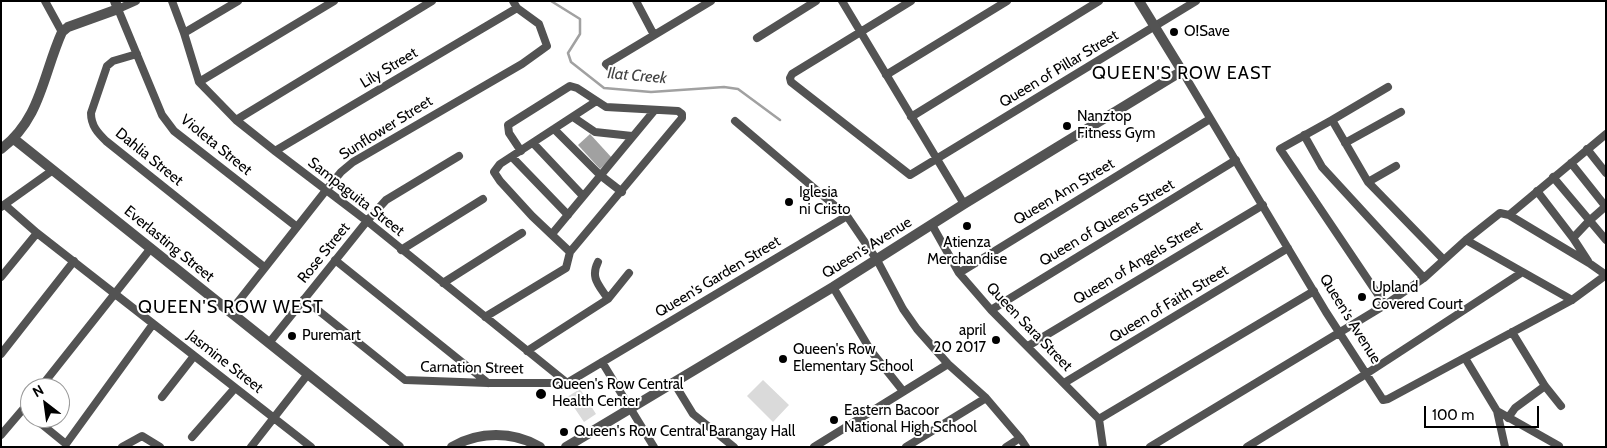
<!DOCTYPE html>
<style>
body{margin:0}
#map{position:relative;width:1607px;height:448px;overflow:hidden;background:#fff;font-family:Cabin,sans-serif}
canvas{display:block}
.frame{position:absolute;inset:0;border:2px solid #000;pointer-events:none}
.north{position:absolute;left:20px;top:378px;width:50px;height:50px;box-sizing:border-box;background:#fff;border:1px solid #999;border-radius:50%;rotate:330deg;font-size:14px;font-weight:700;line-height:20px;text-align:center;color:#000}
.north::after{content:'';display:block;margin:auto;width:18px;height:22px;background:#000;clip-path:polygon(50% 0,100% 100%,50% 72%,0 100%)}
.scale{position:absolute;left:1424px;top:406px;width:115px;height:22px;box-sizing:border-box;border:2px solid #000;border-top:0;padding-left:6px;font-size:15px;line-height:18px;white-space:nowrap;color:#000;-webkit-text-stroke:4px #fff;paint-order:stroke}
</style>
<div id="map">
<canvas width="1607" height="448"></canvas>
<div class="frame"></div>
<div class="north">N</div>
<div class="scale">100 m</div>
</div>
<script>
const c = document.querySelector('canvas').getContext('2d');
c.lineJoin = 'round';
function paint(path, color) {
  c.fillStyle = color;
  c.fill(path, 'evenodd');
}
function trace(path, color, width, dash) {
  c.strokeStyle = color;
  c.lineWidth = width;
  c.lineCap = dash ? 'butt' : 'round';
  c.setLineDash(dash || []);
  c.stroke(path);
}
function label(font, color, halo, rows, align = 'center') {
  c.font = font + ' Cabin,sans-serif';
  c.lineWidth = 4;
  c.setLineDash([]);
  c.textBaseline = 'middle';
  c.strokeStyle = halo;
  c.fillStyle = color;
  for (const [text, x, y, turn = 0] of rows) {
    c.save();
    c.translate(x, y);
    c.rotate((+turn || 0) * Math.PI / 180);
    c.textAlign = isNaN(turn) ? turn : align;
    if (halo) c.strokeText(text, 0, 0);
    c.fillText(text, 0, 0);
    c.restore();
  }
}
paint(new Path2D(`
 M763,380L789,405L773,422L747,396Z
 M580,389L596,414L584,422L567,397Z`), '#dadada');
paint(new Path2D(`
 M590,134L612,158L600,169L578,145Z`), '#a1a1a1');
trace(new Path2D(`
 M551,1L580,19V34L568,53L571,62L604,88L651,92L724,87L738,89L780,120`), '#a1a1a1', 2.5);
trace(new Path2D(`
 M45,1L62,32
 M136,1L118,9L162,115L174,131L297,227
 M172,1L184,33L199,82L236,120L275,151L367,221L566,382
 M636,1L654,35
 M842,1L964,204
 M911,1L792,74L790,78L791,82L910,175L1196,1
 M184,33L238,1
 M757,38L816,1
 M137,54L113,61L107,66L91,113C91,126 98,133 106,141L264,267
 M1182,71L1326,312L1383,400L1388,399L1572,300L1606,275
 M617,75L606,64L711,1
 M886,75L1007,1
 M199,82L334,1
 M573,117L595,132L632,136
 M911,117L1099,1
 M236,120L432,1
 M1332,120L1388,87
 M735,121L847,216L877,260L903,309L917,329L948,364L986,398L1020,438L1026,447
 M554,129L600,175L622,192
 M1304,135L1322,167L1424,278
 M533,143L583,196
 M1345,143L1401,112
 M1587,149L1606,173
 M275,151L517,8
 M512,157L568,215
 M1571,163L1606,207
 M1553,177L1606,240
 M1368,182L1396,166
 M1537,191L1573,238L1588,261
 M5,205L37,233L311,447
 M1,207L53,170
 M1509,215L1606,134
 M932,225L959,273L991,310L1099,419L1103,447
 M552,234L654,111
 M1573,238L1589,221L1606,206
 M1466,240L1572,300
 M401,250L483,199
 M570,252L532,216L500,181L494,172L500,164L595,102
 M335,260L488,383
 M598,262C590,278 599,285 608,299
 M959,273L1210,119
 M1,277L37,233
 M443,283L522,233
 M833,287L871,351L903,391
 M304,299L405,380L488,383H567L847,216
 M1385,305L1280,149L1332,120L1368,182L1444,260
 M991,310L1236,160
 M230,312L327,189L341,172L353,162L522,64L547,46L539,24L517,8L513,1
 M485,317L566,268L570,252L682,118V114L678,111L606,107L577,88L570,86L508,125L509,133L521,151
 M1512,332L1545,386L1561,406
 M269,343L367,221L386,200L459,156
 M1028,346L1263,205
 M527,351L608,299L629,273
 M1,354L74,261
 M1465,358L1497,411L1505,447
 M602,362L654,447
 M674,383L693,414L734,447
 M1064,383L1288,248
 M40,388L151,248
 M162,397L194,356
 M1497,411L1559,446
 M34,418L66,444L153,324
 M1508,418L1515,408L1545,386
 M1099,419L1314,291
 M1,435L30,401
 M192,437L235,388
 M122,447L142,436L160,447
 M251,447L308,374
 M814,447L948,364
 M906,447L986,398
 M1006,447L1020,438
 M1150,447L1385,305L1424,278L1466,240L1500,213L1509,215L1589,263L1606,275
 M1247,447L1366,374L1521,273`), '#535353', 8);
trace(new Path2D(`
 M14,139L399,447
 M1,149C41,119 43,74 62,32L68,27L118,9L115,1
 M452,447C479,431 513,431 540,447
 M566,447L833,287L964,204L1182,71L1139,1`), '#535353', 10);
for (const [x, y, r, color] of [
 [1174,32,5,"#000"],
 [1067,126,5,"#000"],
 [789,202,5,"#000"],
 [967,226,5,"#000"],
 [1362,297,5,"#000"],
 [292,336,5,"#000"],
 [996,340,5,"#000"],
 [783,359,5,"#000"],
 [541,394,6,"#000"],
 [834,420,5,"#000"],
 [564,432,5,"#000"]
]) {
  const dot = new Path2D();
  dot.arc(x, y, r, 0, 2 * Math.PI);
  c.fillStyle = color;
  c.fill(dot);
  trace(dot, '#fff', 2);
}
label('15px', '#000', '#fff', [
 ["O!Save",1184,32],
 ["Nanztop",1077,117],
 ["Fitness Gym",1077,134],
 ["Iglesia",799,193],
 ["ni Cristo",799,210],
 ["Atienza",967,243,"center"],
 ["Merchandise",967,260,"center"],
 ["Upland",1372,288],
 ["Covered Court",1372,305],
 ["april",986,331,"right"],
 ["20 2017",986,348,"right"],
 ["Puremart",302,336],
 ["Queen's Row",793,350],
 ["Elementary School",793,367],
 ["Queen's Row Central",552,385],
 ["Health Center",552,402],
 ["Eastern Bacoor",844,411],
 ["National High School",844,428],
 ["Queen's Row Central Barangay Hall",574,432]
], 'left');
label('15px', '#000', '#fff', [
 ["Lily Street",389,68,-31],
 ["Queen of Pillar Street",1059,69,-31],
 ["Sunflower Street",386,128,-32],
 ["Violeta Street",216,145,39],
 ["Dahlia Street",149,157,39],
 ["Queen Ann Street",1064,192,-31],
 ["Sampaguita Street",356,197,38],
 ["Queen of Queens Street",1107,223,-31],
 ["Everlasting Street",169,244,39],
 ["Queen's Avenue",867,248,-32],
 ["Rose Street",324,253,-51],
 ["Queen of Angels Street",1138,263,-31],
 ["Queen's Garden Street",718,277,-31],
 ["Queen of Faith Street",1169,304,-31],
 ["Queen's Avenue",1350,319,58],
 ["Queen Sara Street",1029,327,46],
 ["Jasmine Street",225,362,38],
 ["Carnation Street",472,368,1]
]);
label('italic 16px', '#424242', '#fff', [
 ["Ilat Creek",637,76,5]
]);
c.letterSpacing = '1px';
label('18px', '#000', '#fff', [
 ["QUEEN'S ROW EAST",1182,74],
 ["QUEEN'S ROW WEST",231,308]
]);
c.letterSpacing = '0px';
</script>
